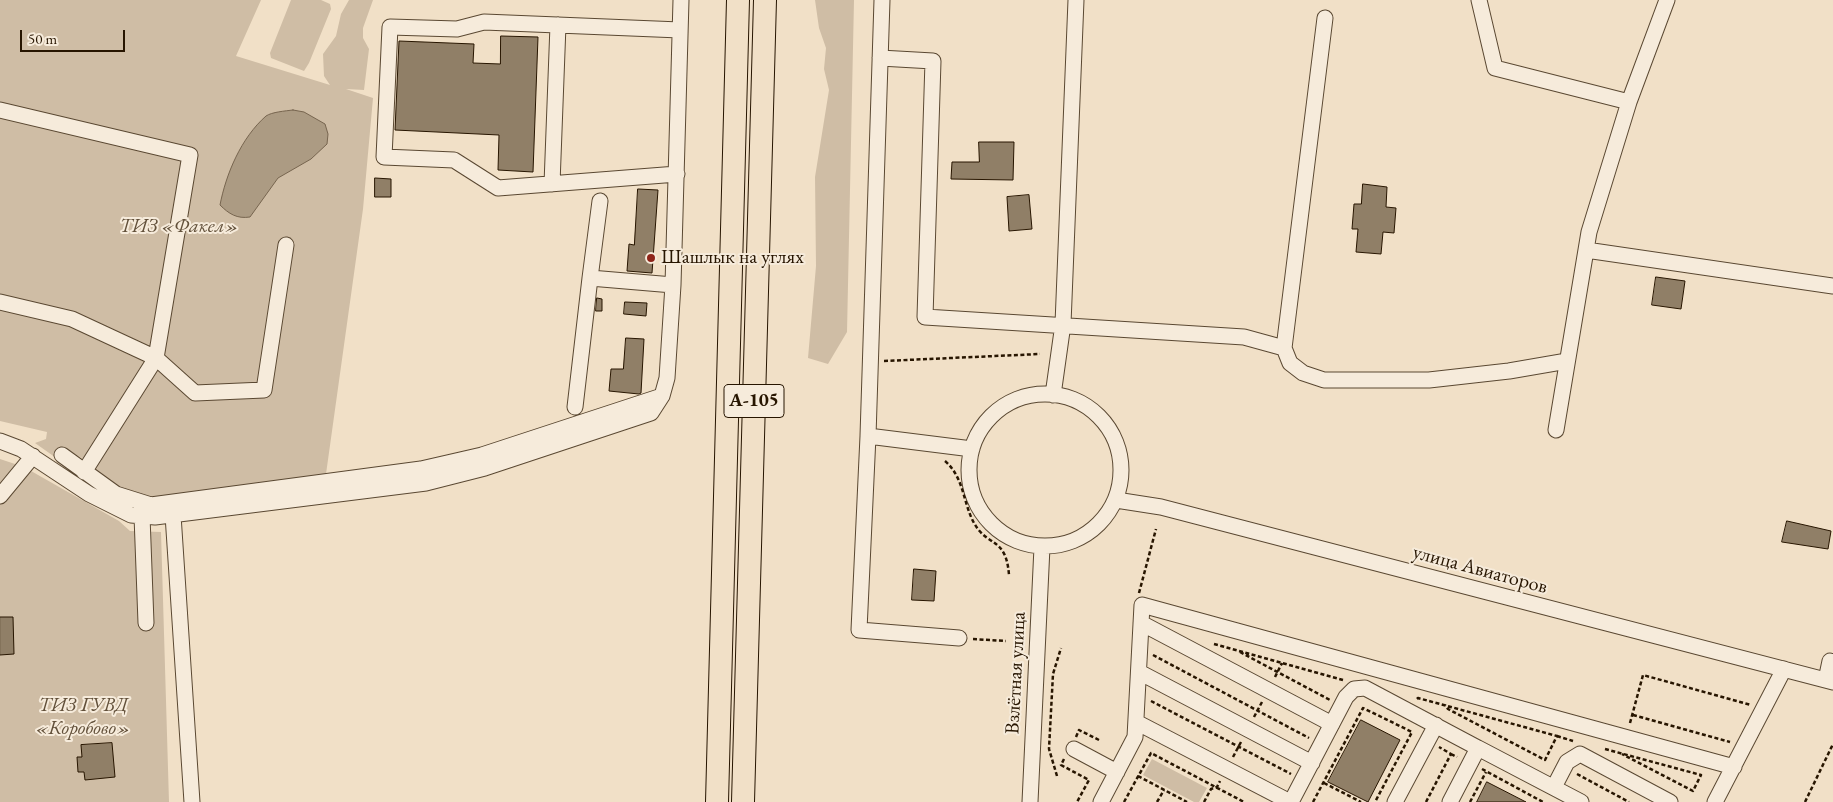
<!DOCTYPE html>
<meta charset="utf-8">
<style>
body{margin:0}
#map{position:relative;width:1833px;height:802px;overflow:hidden;background:#f1e0c7;font-family:"EB Garamond",serif}
canvas{display:block}
.scale{position:absolute;left:20px;top:30px;width:105px;height:22px;box-sizing:border-box;border:2px solid #271500;border-top:0;padding-left:6px;font-size:15px;line-height:18px;white-space:nowrap;color:#271500;-webkit-text-stroke:4px #f6ebdb;paint-order:stroke}
</style>
<div id="map">
<canvas width="1833" height="802"></canvas>
<div class="scale">50 m</div>
</div>
<script>
const c = document.querySelector('canvas').getContext('2d');
c.lineJoin = 'round';
function paint(path, color) {
  c.fillStyle = color;
  c.fill(path, 'evenodd');
}
function trace(path, color, width, dash) {
  c.strokeStyle = color;
  c.lineWidth = width;
  c.lineCap = dash ? 'butt' : 'round';
  c.setLineDash(dash || []);
  c.stroke(path);
}
function label(font, color, halo, rows, align = 'center') {
  c.font = font + ' "EB Garamond",serif';
  c.lineWidth = 4;
  c.setLineDash([]);
  c.textBaseline = 'middle';
  c.strokeStyle = halo;
  c.fillStyle = color;
  for (const [text, x, y, turn = 0] of rows) {
    c.save();
    c.translate(x, y);
    c.rotate((+turn || 0) * Math.PI / 180);
    c.textAlign = isNaN(turn) ? turn : align;
    if (halo) c.strokeText(text, 0, 0);
    c.fillText(text, 0, 0);
    c.restore();
  }
}
paint(new Path2D(`
 M0,0H261L236,56L330,85L324,76L323,54L336,36L341,14L349,0H373L363,28V38L369,49L364,90L346,89L373,98L363,209L326,474L157,498L119,491L94,472L97,466L65,449L59,460L35,443L46,439L47,432L0,421Z
 M291,0H321L330,4L331,9L309,63L304,71L271,58L270,53Z
 M815,0H854L847,332L828,364L808,358L816,266L815,177L829,90L824,69L826,48L819,28Z
 M0,459L24,467L119,521L130,531L161,532L169,802H0Z
 M1152,759L1207,788L1199,802H1194L1143,775Z`), '#cfbda5');
const water = new Path2D(`
 M293,110L304,112L325,124L328,134L327,144L311,159L278,178L250,217C237,219 229,214 220,205C226,174 241,138 266,116C272,112 285,111 293,110Z`);
paint(water, '#ac9b83');
trace(water, '#77654f', 1);
const building = new Path2D(`
 M501,36L538,37L533,172L498,170L499,135L395,130L399,41L474,44L473,63L500,64Z
 M979,142H1014L1013,180L951,179L952,162H979Z
 M375,178L391,179V197H375Z
 M1363,184L1387,187L1386,207L1396,208L1394,233L1383,232L1381,254L1356,252L1358,229H1352L1354,204H1361Z
 M638,189L658,190L652,273L627,271L629,244L634,245Z
 M1029,195L1032,229L1009,231L1007,197Z
 M1656,277L1685,281L1681,309L1652,305Z
 M597,298L602,299V311H596Z
 M625,302L647,303L646,316L624,314Z
 M626,338L644,339L641,393L639,394L609,391L611,369H623Z
 M1787,521L1831,531L1828,549L1782,542Z
 M914,569L936,571L934,601L912,600Z
 M0,617H13L14,654L0,655Z
 M1361,720L1400,740L1368,802L1328,782Z
 M112,743L115,777L85,780L84,772H78L77,757H82L81,745Z
 M1487,782L1526,802H1477Z`);
paint(building, '#907f67');
trace(building, '#271500', 1);
const minor = new Path2D(`
 M882,0L868,436L972,449
 M1479,0L1495,68L1629,102
 M880,58L933,61L925,317L1244,337L1284,348L1325,18
 M0,110L190,155L156,358L84,472
 M677,174L498,188L454,160L384,157L390,27L457,29L484,22L680,30
 M552,184L558,25
 M1586,250L1833,286
 M590,278L600,201
 M0,302L72,319L156,358L195,393L264,390L286,245
 M1284,348L1290,363L1303,373L1324,380H1429L1509,371L1567,361
 M969 470a76 76 0 1 1 152 0a76 76 0 1 1-152 0Z
 M1053,395L1063,324L1076,0
 M575,407L590,278L673,285
 M1556,430L1589,232L1629,102L1667,0
 M868,436L859,630L959,638
 M0,441L21,449L89,494L131,515L155,517L426,483L485,468L651,413L662,396L667,378L673,285L681,0
 M62,455L116,494L151,505L421,469L482,455L662,396
 M0,496L33,456
 M1116,500L1161,507L1833,682
 M173,515L192,802
 M142,516L146,623
 M1141,623L1332,724
 M1139,672L1312,763
 M1826,680L1830,661
 M1136,722L1290,802
 M1074,749L1117,772
 M1554,787L1567,762L1580,754L1670,802
 M1030,802L1042,547
 M1101,802L1135,737L1142,605L1734,767
 M1291,802L1346,697L1354,689L1365,688L1478,748
 M1395,802L1436,725
 M1450,802L1478,748L1581,802
 M1715,802L1784,669`);
const highway = new Path2D(`
 M717,802L738,0
 M743,802L765,0`);
trace(minor, '#5a4832', 17);
trace(highway, '#271500', 24);
trace(new Path2D(`
 M884,361L1040,354
 M945,461C964,477 963,503 974,523C988,548 1006,536 1009,575
 M1139,593L1156,529
 M973,639L1006,641
 M1214,644L1343,680
 M1240,652L1330,700
 M1153,655L1309,738
 M1275,677L1282,663
 M1417,699L1418,698L1557,736L1545,760L1448,709L1445,705
 M1151,701L1291,774
 M1633,715L1730,742
 M1254,717L1262,702
 M1630,723L1643,675L1751,705
 M1557,736L1573,741
 M1076,737L1079,730L1099,740
 M1605,749L1701,775L1693,791L1622,754
 M1451,754L1457,757
 M1233,757L1241,742
 M1064,759L1061,765L1089,780L1077,802
 M1482,769L1543,802
 M1577,774L1629,802
 M1057,776L1049,749L1053,674L1061,648
 M1138,776L1187,802
 M1324,783L1361,802
 M1124,802L1151,753L1244,802
 M1157,802L1164,790
 M1204,802L1211,789L1217,787L1220,781
 M1313,802L1363,708L1412,732L1375,802
 M1426,802L1451,754L1439,747
 M1470,802L1486,772
 M1805,802L1833,744`), '#271500', 2.5, [4, 2.5]);
trace(minor, '#f6ebdb', 15);
trace(highway, '#f1e0c7', 22);
for (const [x, y, r, color] of [
 [651,258,5,"#8f2418"]
]) {
  const dot = new Path2D();
  dot.arc(x, y, r, 0, 2 * Math.PI);
  c.fillStyle = color;
  c.fill(dot);
  trace(dot, '#f6ebdb', 2);
}
for (const [x, y, w] of [
 [754,401,60]
]) {
  const box = new Path2D();
  box.roundRect(x - w / 2, y - 16.5, w, 33, 4);
  c.fillStyle = '#f6ebdb';
  c.fill(box);
  trace(box, '#271500', 1);
}
label('bold 19px', '#271500', null, [
 ["А-105",754,401]
]);
label('italic 20px', '#62503a', '#f6ebdb', [
 ["ТИЗ «Факел»",179,227],
 ["ТИЗ ГУВД",83,706],
 ["«Коробово»",83,729]
]);
label('20px', '#271500', '#f6ebdb', [
 ["Шашлык на углях",661,258]
], 'left');
label('20px', '#271500', '#f6ebdb', [
 ["улица Авиаторов",1480,570,15],
 ["Взлётная улица",1016,673,-87]
]);
</script>
